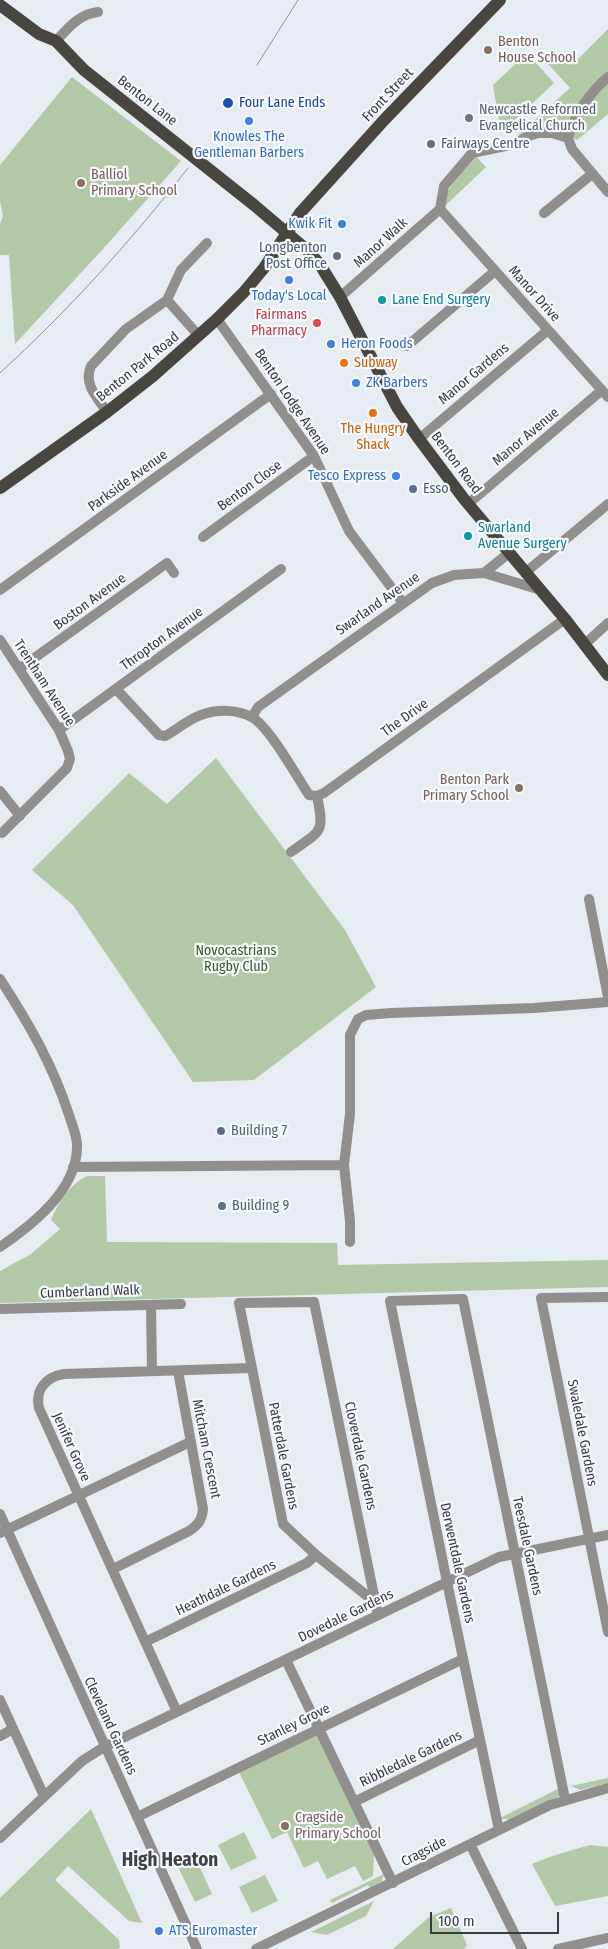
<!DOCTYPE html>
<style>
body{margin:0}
#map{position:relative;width:608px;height:1949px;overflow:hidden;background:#e7ebf2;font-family:"Fira Sans Condensed",sans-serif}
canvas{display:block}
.scale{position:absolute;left:430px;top:1912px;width:129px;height:22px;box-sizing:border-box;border:2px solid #393b3e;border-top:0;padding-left:6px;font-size:15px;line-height:18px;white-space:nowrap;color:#393b3e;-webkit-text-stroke:4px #f5f9fe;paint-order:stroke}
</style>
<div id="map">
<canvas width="608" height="1949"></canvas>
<div class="scale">100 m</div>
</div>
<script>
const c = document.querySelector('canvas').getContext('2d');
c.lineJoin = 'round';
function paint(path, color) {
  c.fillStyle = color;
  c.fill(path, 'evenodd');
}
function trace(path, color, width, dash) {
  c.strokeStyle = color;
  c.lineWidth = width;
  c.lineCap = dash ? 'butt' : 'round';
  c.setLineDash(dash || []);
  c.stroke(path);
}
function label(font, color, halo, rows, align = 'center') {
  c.font = font + ' "Fira Sans Condensed",sans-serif';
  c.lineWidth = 4.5;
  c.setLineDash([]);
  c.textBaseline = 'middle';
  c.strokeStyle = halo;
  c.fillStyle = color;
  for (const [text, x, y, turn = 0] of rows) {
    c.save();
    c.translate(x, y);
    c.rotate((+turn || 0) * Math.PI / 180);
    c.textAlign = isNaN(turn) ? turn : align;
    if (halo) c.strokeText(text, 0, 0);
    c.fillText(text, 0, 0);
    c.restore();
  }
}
paint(new Path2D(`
 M608,29V72L588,90L567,123L559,129L536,128L518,135L570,88L548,64L560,53L572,65Z
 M527,53L554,83L501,133L493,85Z
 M72,77L181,161L103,249L15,344L9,255H0V224L3,216L0,201V165Z
 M608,83V114L577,140L572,137C581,117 591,97 608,83Z
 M474,154L486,167L445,206L444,196Z
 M216,758L345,930L376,987L254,1080L193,1082L73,905L32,870L129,773L167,804Z
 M87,1176H105L107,1242L337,1243L338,1265L608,1260V1287L0,1303V1271L31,1254L60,1229L51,1220C58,1203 70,1184 87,1176Z
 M317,1733L374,1853L373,1876L363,1881L355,1866L327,1879L318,1861L304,1868L287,1832L272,1839L239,1772Z
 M608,1778V1783L580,1790L571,1786Z
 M560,1788V1795L556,1798L510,1820L500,1818Z
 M91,1809L142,1923L129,1921L68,1866L55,1880L119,1940L120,1947L118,1949H0V1898Z
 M244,1832L257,1858L231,1870L218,1845Z
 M590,1845L608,1847V1896L555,1906L532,1864L552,1856Z
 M196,1859L212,1894L195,1902L178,1867Z
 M384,1874L382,1881L370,1888L368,1885L332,1903L330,1900Z
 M265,1875L278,1901L252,1913L239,1887Z
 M374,1901L366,1916L327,1935L311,1932Z
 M451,1908L467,1945L464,1949H393L429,1917Z`), '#b3c8a7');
trace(new Path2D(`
 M56,41C68,28 79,14 98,12
 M568,138L572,149L608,192
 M440,209L608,397
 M440,209L444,186L472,153L515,144L526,137L538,133H552L568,138C575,114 588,94 608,77
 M544,213L592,174
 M340,297L440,209
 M167,300L199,336
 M217,319L314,456L349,531L403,603
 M407,346L495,271
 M107,412C97,397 83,384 91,366L126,329L167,300L181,270L207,243
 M419,439L548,330
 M468,504L602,390
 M203,537L314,456
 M526,572L608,504
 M484,573L509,553
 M0,590L271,394
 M0,640L59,730L68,751L70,759L67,768L2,833
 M585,644L608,623
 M19,669L167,563L174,573
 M116,689L159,735L165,736C178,729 187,720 201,715C217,709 238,709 253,718C270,728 297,777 309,795L317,796
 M252,717L258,707L432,583L454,575L484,573L541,590
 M59,730L281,569
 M0,791L20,816
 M291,852C321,830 325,834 317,796L324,793L565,619
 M589,899L608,997
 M0,979C28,1022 53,1065 69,1115C72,1125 78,1137 77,1148C76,1191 32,1225 0,1247
 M73,1167L344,1165
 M350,1242V1221L344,1165L350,1114V1035L358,1019L366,1015L391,1013L534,1008L608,1002
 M608,1297L541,1298L608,1632
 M151,1305L152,1371
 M0,1309L181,1304
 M0,1514L197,1949
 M0,1533L190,1442
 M113,1569L189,1531C198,1525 202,1520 203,1509L178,1371
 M376,1603L316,1555L283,1524L239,1303L314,1302L378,1615
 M145,1642L307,1563L316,1555
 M286,1660L393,1883
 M0,1700L44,1796
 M177,1712L39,1408C35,1389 46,1377 64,1374L251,1368
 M0,1736L13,1729
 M354,1802L480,1740
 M137,1817L463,1659
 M499,1830L447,1582L390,1301L463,1299L565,1799
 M0,1838L82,1761L104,1747L499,1557L608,1535
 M470,1844L522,1949
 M256,1949L550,1805L608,1788
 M558,1949L608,1938`), '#918f8d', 10);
trace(new Path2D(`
 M0,5L39,34L56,41L84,70L254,205L307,250L319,263L340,297L397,407L419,439L464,499L565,619L608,675
 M0,488L107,412L153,376L217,319L244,292L264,268L300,213L385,119L500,0`), '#494641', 12);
trace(new Path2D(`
 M257,65L298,0
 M0,373C69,310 131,241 188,168`), '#909398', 1);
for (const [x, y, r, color] of [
 [488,50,5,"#8d6e63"],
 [228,103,6,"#1a4fb4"],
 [469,118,5,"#6b7280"],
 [249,121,5,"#3f7fe0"],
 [431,144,5,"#5c6f8a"],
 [81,183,5,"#8d6e63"],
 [342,224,5,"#3f7fe0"],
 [337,256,5,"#5c6f8a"],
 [289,280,5,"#3f7fe0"],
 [382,300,5,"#0f9aa8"],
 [317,323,5,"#e0444e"],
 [331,344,5,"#3f7fe0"],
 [344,363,5,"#e8710a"],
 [356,383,5,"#3f7fe0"],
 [373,413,5,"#e8710a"],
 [396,476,5,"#3f7fe0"],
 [413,489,5,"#5c6f8a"],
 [468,536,5,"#0f9aa8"],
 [519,788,5,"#8d6e63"],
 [221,1131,5,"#5c6f8a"],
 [222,1206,5,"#5c6f8a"],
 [285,1826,5,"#8d6e63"],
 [159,1931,5,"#3f7fe0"]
]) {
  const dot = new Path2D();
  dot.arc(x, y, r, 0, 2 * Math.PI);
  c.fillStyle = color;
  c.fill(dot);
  trace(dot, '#f5f9fe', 2);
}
label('14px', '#785e54', '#f5f9fe', [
 ["Benton",498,42],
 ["House School",498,58],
 ["Balliol",91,175],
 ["Primary School",91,191],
 ["Benton Park",509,780,"right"],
 ["Primary School",509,796,"right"],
 ["Cragside",295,1818],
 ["Primary School",295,1834]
], 'left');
label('14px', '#393b3e', '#f5f9fe', [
 ["Front Street",388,95,-47],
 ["Benton Lane",147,101,38],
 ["Manor Walk",381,243,-42],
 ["Manor Drive",534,294,48],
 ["Benton Park Road",138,367,-39],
 ["Manor Gardens",474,374,-40],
 ["Benton Lodge Avenue",292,402,56],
 ["Manor Avenue",526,437,-40],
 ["Benton Road",456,463,53],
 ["Parkside Avenue",128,481,-36],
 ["Benton Close",250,486,-36],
 ["Boston Avenue",90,602,-36],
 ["Swarland Avenue",378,604,-35],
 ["Thropton Avenue",162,639,-36],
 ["Trentham Avenue",44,683,57],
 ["The Drive",405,718,-36],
 ["Cumberland Walk",90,1292,-2],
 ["Swaledale Gardens",582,1433,79],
 ["Jenifer Grove",71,1447,66],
 ["Mitcham Crescent",206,1449,79],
 ["Patterdale Gardens",283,1456,79],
 ["Cloverdale Gardens",360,1456,78],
 ["Teesdale Gardens",527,1546,78],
 ["Derwentdale Gardens",457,1563,78],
 ["Heathdale Gardens",226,1588,-26],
 ["Dovedale Gardens",346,1616,-26],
 ["Stanley Grove",294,1725,-26],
 ["Cleveland Gardens",110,1726,65],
 ["Ribbledale Gardens",411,1759,-26],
 ["Cragside",424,1852,-27]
]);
label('14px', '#164399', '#f5f9fe', [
 ["Four Lane Ends",239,103]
], 'left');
label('14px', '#5b616d', '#f5f9fe', [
 ["Newcastle Reformed",479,110],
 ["Evangelical Church",479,126]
], 'left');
label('14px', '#366cbe', '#f5f9fe', [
 ["Knowles The",249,137,"center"],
 ["Gentleman Barbers",249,153,"center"],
 ["Kwik Fit",332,224,"right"],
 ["Today's Local",289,296,"center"],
 ["Heron Foods",341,344],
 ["ZK Barbers",366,383],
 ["Tesco Express",386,476,"right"],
 ["ATS Euromaster",169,1931]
], 'left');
label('14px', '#4e5e75', '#f5f9fe', [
 ["Fairways Centre",441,144],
 ["Longbenton",327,248,"right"],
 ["Post Office",327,264,"right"],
 ["Esso",423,489],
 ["Building 7",231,1131],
 ["Building 9",232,1206]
], 'left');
label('14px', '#0d838f', '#f5f9fe', [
 ["Lane End Surgery",392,300],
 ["Swarland",478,528],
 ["Avenue Surgery",478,544]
], 'left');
label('14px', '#be3a42', '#f5f9fe', [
 ["Fairmans",307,315],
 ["Pharmacy",307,331]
], 'right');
label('14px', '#c56008', '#f5f9fe', [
 ["Subway",354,363],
 ["The Hungry",373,429,"center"],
 ["Shack",373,445,"center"]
], 'left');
label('14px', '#385920', '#f5f9fe', [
 ["Novocastrians",236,951],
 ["Rugby Club",236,967]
]);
label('bold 19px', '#3f4348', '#f5f9fe', [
 ["High Heaton",170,1861]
]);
</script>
